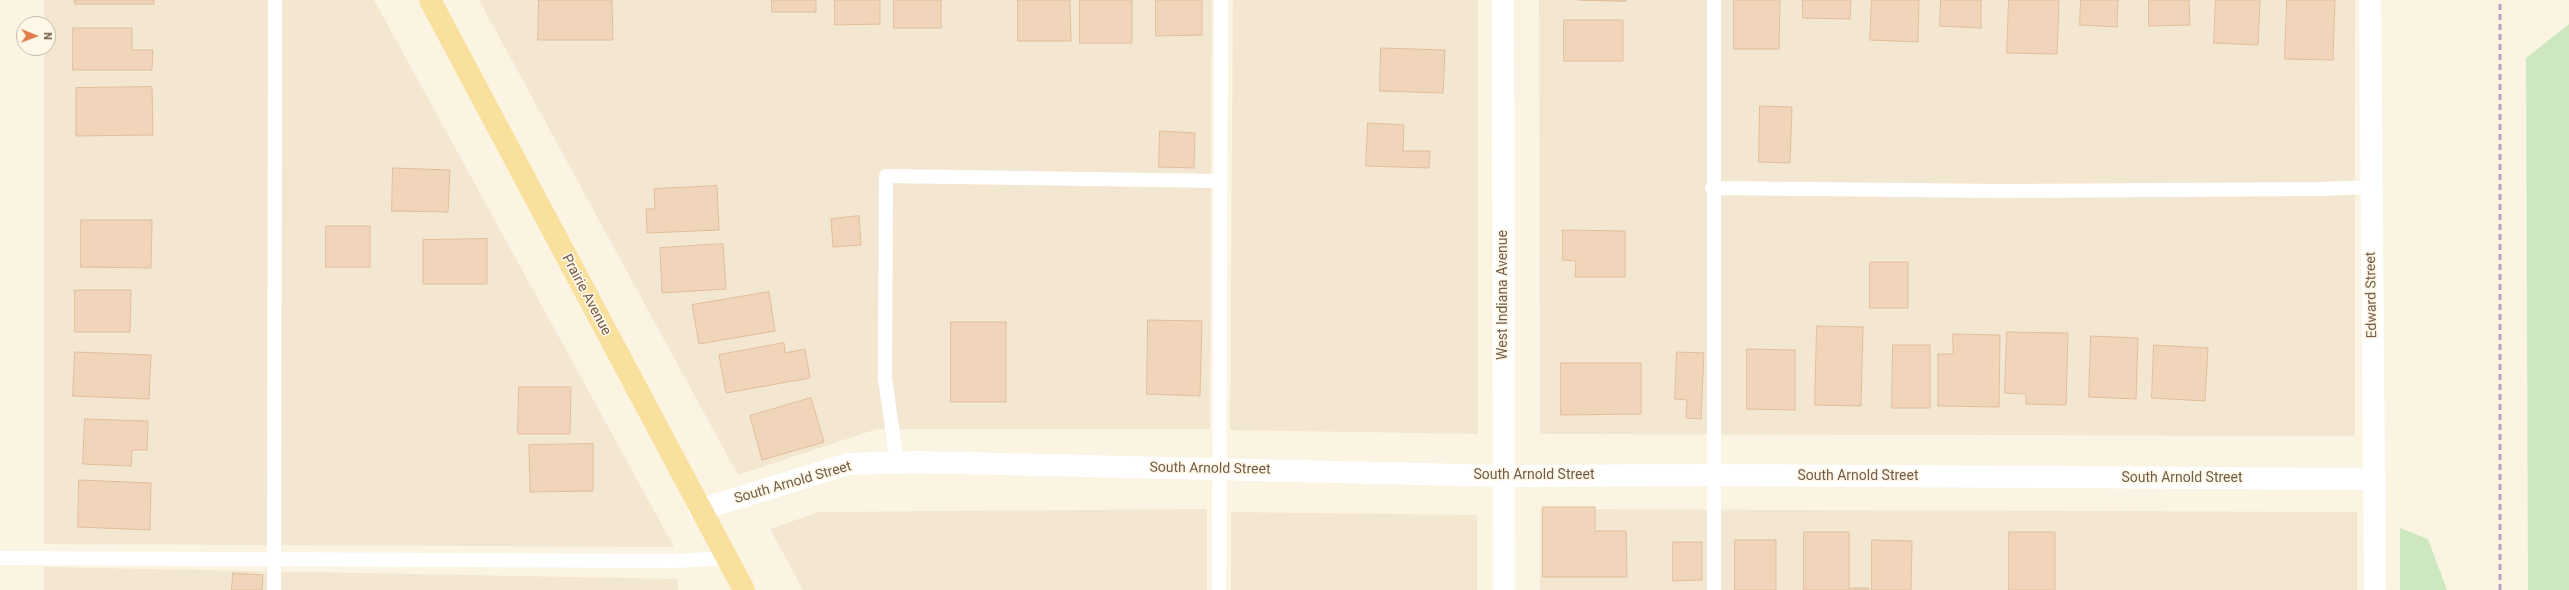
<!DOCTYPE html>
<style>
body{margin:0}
#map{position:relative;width:2569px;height:590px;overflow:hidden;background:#fbf4e2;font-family:Roboto,sans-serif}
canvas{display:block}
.north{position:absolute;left:16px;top:16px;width:40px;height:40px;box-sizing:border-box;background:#fff8e8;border:1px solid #c7baa8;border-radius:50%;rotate:91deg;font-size:11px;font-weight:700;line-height:16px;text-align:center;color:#725c49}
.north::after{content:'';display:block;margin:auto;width:14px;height:18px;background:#e37c4a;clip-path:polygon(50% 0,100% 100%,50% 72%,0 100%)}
</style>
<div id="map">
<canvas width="2569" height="590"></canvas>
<div class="north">N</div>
</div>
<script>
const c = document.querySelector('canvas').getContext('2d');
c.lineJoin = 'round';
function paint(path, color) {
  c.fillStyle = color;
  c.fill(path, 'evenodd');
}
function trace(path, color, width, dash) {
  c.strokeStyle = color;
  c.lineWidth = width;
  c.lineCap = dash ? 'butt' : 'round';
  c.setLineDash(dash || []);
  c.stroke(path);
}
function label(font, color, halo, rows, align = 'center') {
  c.font = font + ' Roboto,sans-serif';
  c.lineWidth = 3.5;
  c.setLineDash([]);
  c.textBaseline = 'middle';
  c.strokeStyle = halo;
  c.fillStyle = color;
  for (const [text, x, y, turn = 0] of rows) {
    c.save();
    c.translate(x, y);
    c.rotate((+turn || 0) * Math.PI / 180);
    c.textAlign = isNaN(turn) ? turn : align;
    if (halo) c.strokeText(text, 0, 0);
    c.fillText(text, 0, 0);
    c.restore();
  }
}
paint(new Path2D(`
 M44,0H374L674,547L44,544V48H48V24H44Z
 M479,0H1212L1210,429H877L738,475Z
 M1233,0H1478V434L1230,430Z
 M1539,0H2355V436L1540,434Z
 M1207,509V590H803L770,529L819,512Z
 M1540,509L2357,512V590H1540Z
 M1231,512L1477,515V590H1231Z
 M44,567L678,579V590H44Z`), '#f3e7d1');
paint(new Path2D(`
 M2569,24V590H2528L2526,58Z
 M2400,528L2428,539L2447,590H2400Z`), '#cde8c1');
const building = new Path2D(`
 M75,0H154V4H75Z
 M539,0H612L613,40H538Z
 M772,0H816V12H772Z
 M835,0H880V24L835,25Z
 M894,0H941V28H894Z
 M1018,0H1070L1071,41H1018Z
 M1080,0H1132V43H1080Z
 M1156,0H1202V35L1156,36Z
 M1579,0H1626V1Z
 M1734,0H1780L1779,49H1734Z
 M1803,0H1851L1850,19L1803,18Z
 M1872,0H1919L1918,42L1870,40Z
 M1941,0H1981V28L1940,26Z
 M2009,0H2059L2057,54L2007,53Z
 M2081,0H2118L2117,27L2080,25Z
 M2149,0H2189L2190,25L2149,26Z
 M2216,0H2260L2258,45L2214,43Z
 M2287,0H2335L2333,60L2285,59Z
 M1564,20H1623V61H1564Z
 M73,28H132V50H153L152,70H73Z
 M1381,48L1445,50L1443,93L1380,91Z
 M152,87L153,135L76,136V88Z
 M1760,106L1792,107L1790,163L1759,162Z
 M1368,123L1404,125L1403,151H1430L1429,168L1366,166Z
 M1160,131L1195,133L1194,168L1159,167Z
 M393,168L450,170L448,212L392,211Z
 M717,186L719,230L647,233L646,209H655L654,189Z
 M859,216L861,245L833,247L831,219Z
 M81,220H152L151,268L81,267Z
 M326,226H370V267H326Z
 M1563,230L1625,231V277H1575L1576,261L1563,260Z
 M487,239V284H423V240Z
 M723,244L726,289L662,293L660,248Z
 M1870,262H1908V308H1870Z
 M75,290H131L130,332H75Z
 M769,292L775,331L699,344L692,305Z
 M1148,320L1202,321L1200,396L1147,394Z
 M951,322H1006V402H951Z
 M1817,326L1863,327L1861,406L1815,405Z
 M2007,332L2068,333L2066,405L2026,404V394L2005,393Z
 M1953,334L2000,335L1999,407L1938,406V354H1953Z
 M2091,336L2138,338L2136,399L2089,397Z
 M784,343L785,353L805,349L810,378L726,393L719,355Z
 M1893,345H1930V408H1892Z
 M2154,345L2208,348L2205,401L2152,398Z
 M1747,349L1795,350V410L1747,409Z
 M75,352L151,355L149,399L73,396Z
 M1677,352L1704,353L1701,419L1686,418L1687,400L1675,399Z
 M1561,363H1641V414L1561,415Z
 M519,387H571L570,434H518Z
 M811,398L824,442L762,460L750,416Z
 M85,419L148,421L147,450H132L131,466L83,464Z
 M593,444V491L530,492L529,445Z
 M79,480L151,483L150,530L78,527Z
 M1543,507H1595V531H1626L1627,577H1543Z
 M1804,532H1849V588H1869V590H1804Z
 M2009,532H2055V590H2009Z
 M1735,540H1776V590H1735Z
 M1872,540L1912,541L1911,590H1872Z
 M1673,542H1702V580L1673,581Z
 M233,573L263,575L262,590H232Z`);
paint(building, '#f0d5ba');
trace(building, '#e2be9b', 1);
trace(new Path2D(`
 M1714,0V590
 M1712,188L2003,191L2321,189L2370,187
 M897,463L885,378L886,176L1221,181
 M0,558L676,561L725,558
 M274,590L275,0
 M1219,590L1221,0`), '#fff', 14);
trace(new Path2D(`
 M2370,0L2375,590
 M699,510L848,464L918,462L1504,476L1714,475L2375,479`), '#fff', 22);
trace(new Path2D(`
 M1503,0L1504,590`), '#fff', 22);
trace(new Path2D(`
 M430,0L744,590`), '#f9e09c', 22);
trace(new Path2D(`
 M2500,590V0`), '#b8a2c4', 3, [6, 4]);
label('14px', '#725c49', '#fff8e8', [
 ["Prairie Avenue",586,295,62],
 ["West Indiana Avenue",1503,295,-90],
 ["Edward Street",2372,295,-91],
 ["South Arnold Street",1210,469,1],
 ["South Arnold Street",1534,475],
 ["South Arnold Street",1858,476],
 ["South Arnold Street",2182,478],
 ["South Arnold Street",793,483,-16]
]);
</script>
